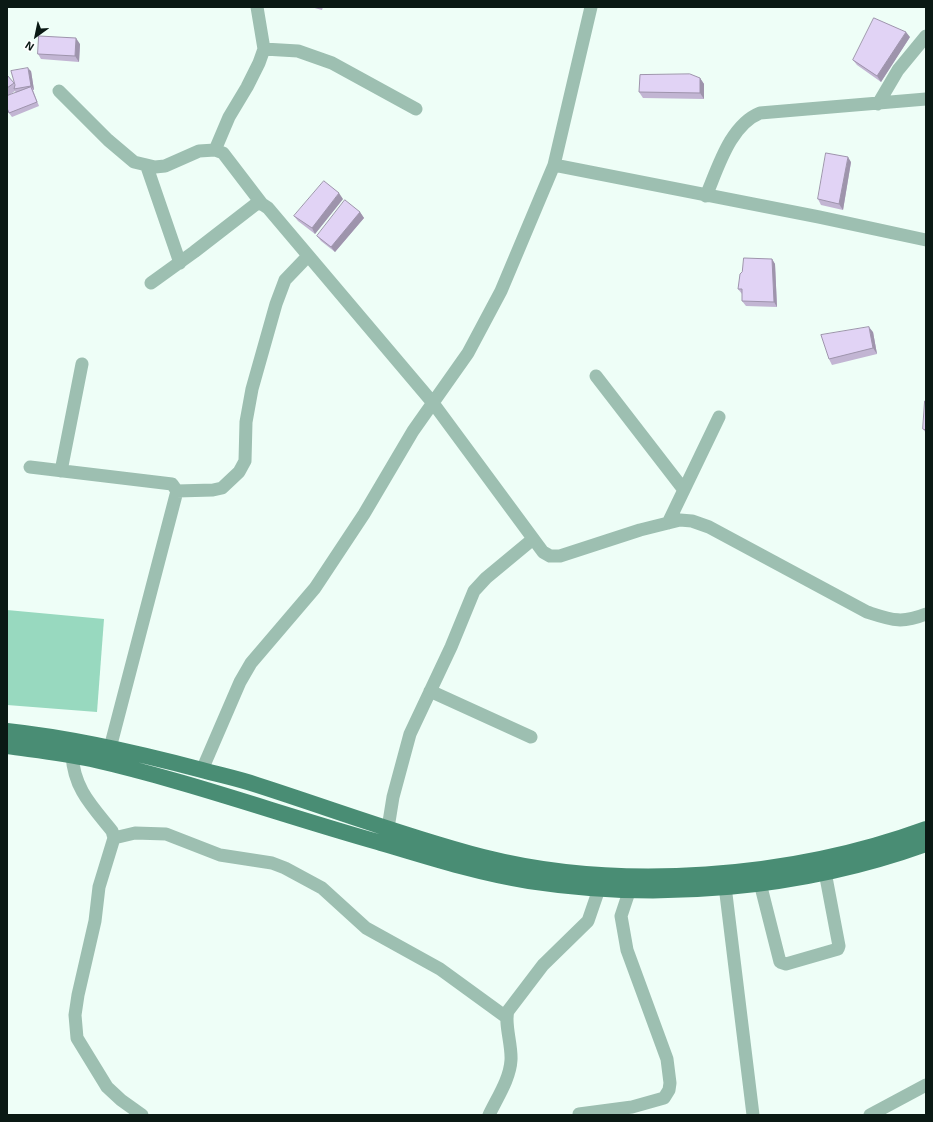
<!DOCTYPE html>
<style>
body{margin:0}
#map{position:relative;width:933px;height:1122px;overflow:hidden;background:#eefef7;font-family:"Exo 2",sans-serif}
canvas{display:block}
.frame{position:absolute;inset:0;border:8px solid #0a1914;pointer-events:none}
.north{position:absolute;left:16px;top:16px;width:40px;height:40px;-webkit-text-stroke:3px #fff;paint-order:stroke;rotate:213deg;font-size:11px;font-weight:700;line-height:16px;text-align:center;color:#0a1914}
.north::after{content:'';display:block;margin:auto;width:14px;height:18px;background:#0a1914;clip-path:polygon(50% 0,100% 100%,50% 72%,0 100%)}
</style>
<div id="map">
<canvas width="933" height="1122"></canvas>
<div class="frame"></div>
<div class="north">N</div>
</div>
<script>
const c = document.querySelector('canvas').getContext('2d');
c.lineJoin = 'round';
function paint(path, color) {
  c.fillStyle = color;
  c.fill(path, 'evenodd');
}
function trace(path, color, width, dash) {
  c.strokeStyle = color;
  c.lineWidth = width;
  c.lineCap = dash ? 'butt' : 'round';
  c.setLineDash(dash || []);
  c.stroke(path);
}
paint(new Path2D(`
 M7,610L104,619L97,712L7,705Z`), '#98d9bf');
trace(new Path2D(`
 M264,49L298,51L332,63L416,109
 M59,91L108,140L134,162L155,167L165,166L199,151L215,150L223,153L262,204
 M878,104L898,70L926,36
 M215,150L229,117L247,87L259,63L264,49L257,7
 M554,165L819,217L926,240
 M147,167L180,263
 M706,196C718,168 730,125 760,113L926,99
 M151,283L194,252L256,204H262L268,208L433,403L543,552L550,556H560L640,530L680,520L692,521L709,527L867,612C892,620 901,624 926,614
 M596,376L684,490
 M30,467L172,484L177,491L110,748
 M61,471L82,364
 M177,491L213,490L222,488L239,472L245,461L246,422L252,389L276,304L285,280L308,256
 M668,523L719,417
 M430,691L531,737
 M72,755C74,789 92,806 112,831L114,838L99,887L95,921L78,995L75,1015L77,1038L107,1087L121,1100L142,1115
 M202,770L240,682L251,663L315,588L364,514L413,431L468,353L501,291L554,165L591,7
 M388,828L393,797L410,734L451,647L474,591L486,578L533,539
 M114,838L135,833L166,834L220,855L272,863L285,868L322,888L366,928L440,969L506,1017
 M760,883L780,962L786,964L838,949L839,946L825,872
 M725,886L753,1115
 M579,1114L632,1107L664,1098L669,1090L670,1083L667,1059L627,950L621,916L630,889
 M489,1115C497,1098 510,1079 511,1060C512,1045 504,1023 508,1011L543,965L588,921L599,889
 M870,1115L926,1085`), '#9dbfb1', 13);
trace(new Path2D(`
 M7,731C73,738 138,753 202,770C220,775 239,779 257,785C332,809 406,837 483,857C621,892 792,878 926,829
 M7,746C35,750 64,753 91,759C188,781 282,815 378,842C428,857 478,873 529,881C660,901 801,889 926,844`), '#498d74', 16);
paint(new Path2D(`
 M311,7H323L322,10Z
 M910,37L881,82L857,65L853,60Z
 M80,44L79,62L41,59L38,54Z
 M31,71L34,90H33L39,106L12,117L9,113L7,108V75L15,85ZM15,91L16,93L8,96Z
 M700,78L704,84V99L643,98L639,92Z
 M851,162L843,210L821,205L818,199Z
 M343,199L315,234L298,221L294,216Z
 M360,212L364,218L335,252L321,241L317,236Z
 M772,259L775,264L777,307L746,306L742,301V294L738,289Z
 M873,332L877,354L832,365L829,359Z
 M926,401V433L923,429Z`), '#c2b5d3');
paint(new Path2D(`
 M906,32L910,37L881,82L877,76Z
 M76,38L80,44L79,62L75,56Z
 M28,68L31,71L34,90L31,86Z
 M700,78L704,84V99L700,93Z
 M848,157L851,162L843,210L839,204Z
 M339,193L343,199L315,234L312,228Z
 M360,212L364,218L335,252L331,247Z
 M772,259L775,264L777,307L774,302Z
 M869,327L873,332L877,354L873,348Z`), '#9e94ac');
const building = new Path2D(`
 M874,18L906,32L877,76L853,60Z
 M39,36L76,38L75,56L38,54Z
 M28,68L31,86L14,89L15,85L11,71Z
 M690,74L700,78V93L639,92L640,75Z
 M7,75L14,83L7,88Z
 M31,87L37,102L9,113L7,108V96Z
 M826,153L848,157L839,204L818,199Z
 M324,181L339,193L312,228L294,216Z
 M345,200L360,212L331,247L317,236Z
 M744,258L772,259L774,302L742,301V289H738L740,274L742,272Z
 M869,327L873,348L829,359L821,335Z
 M925,401H926V430L923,429Z`);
paint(building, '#e1d3f5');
trace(building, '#9e94ac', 1);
</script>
